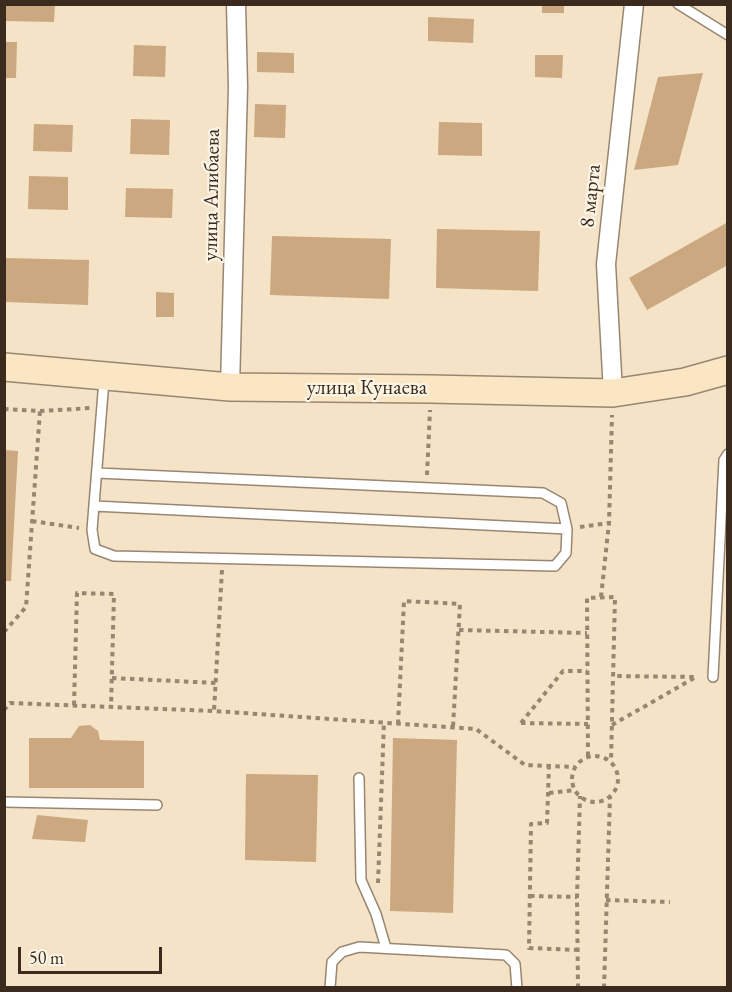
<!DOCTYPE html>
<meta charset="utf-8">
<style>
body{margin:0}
#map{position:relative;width:732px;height:992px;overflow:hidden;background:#f4e3c7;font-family:"EB Garamond",serif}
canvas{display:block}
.frame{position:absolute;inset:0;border:6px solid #3b2a1e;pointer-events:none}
.scale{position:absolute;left:18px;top:947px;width:144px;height:27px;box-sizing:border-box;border:3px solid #3b2a1e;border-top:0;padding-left:8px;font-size:18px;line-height:21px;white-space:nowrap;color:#3b2a1e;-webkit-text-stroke:4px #fcf5e5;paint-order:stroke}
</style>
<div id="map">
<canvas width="732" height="992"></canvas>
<div class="frame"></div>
<div class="scale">50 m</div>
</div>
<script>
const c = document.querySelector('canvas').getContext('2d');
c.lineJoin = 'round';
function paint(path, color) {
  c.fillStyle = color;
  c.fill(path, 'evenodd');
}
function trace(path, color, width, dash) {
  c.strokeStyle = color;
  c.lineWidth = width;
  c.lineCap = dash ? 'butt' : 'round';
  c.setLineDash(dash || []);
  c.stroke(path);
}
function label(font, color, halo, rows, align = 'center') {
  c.font = font + ' "EB Garamond",serif';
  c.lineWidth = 4.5;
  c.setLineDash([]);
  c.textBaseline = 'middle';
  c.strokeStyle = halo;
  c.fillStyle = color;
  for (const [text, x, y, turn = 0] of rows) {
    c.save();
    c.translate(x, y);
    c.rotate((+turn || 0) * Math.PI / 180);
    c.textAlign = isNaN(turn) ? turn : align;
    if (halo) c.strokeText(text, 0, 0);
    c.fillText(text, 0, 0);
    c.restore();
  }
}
paint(new Path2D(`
 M4,4H55L54,22L4,21Z
 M542,4H564V13H542Z
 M428,17L474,19L473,43L428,41Z
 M4,42H17L16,78H4Z
 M134,45L166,46L165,77L133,76Z
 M257,52L294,53V73L257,72Z
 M535,55H563L562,78L535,77Z
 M703,73L678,165L634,170L658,77Z
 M255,104L286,105L285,138L254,137Z
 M131,119L170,120L169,155L130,154Z
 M439,122L482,123V156L438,155Z
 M34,124L73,125L72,152L33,151Z
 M29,176L68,177V210L28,209Z
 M126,188L173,189L172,218L125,217Z
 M728,222V265L647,310L629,278Z
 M437,229L540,231L538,291L436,288Z
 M272,236L391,239L389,299L270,295Z
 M5,258L89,260L88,305L5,302Z
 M156,292L174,293V317H156Z
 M4,450L18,451L11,581H4Z
 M90,725L98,731L100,740L144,741V788H29V738H71L79,726Z
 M393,738L457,740L453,913L390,911Z
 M246,774L318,775L316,862L245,860Z
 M37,815L88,820L85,842L32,839Z`), '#cba87f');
const lane = new Path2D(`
 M678,4L728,35
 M97,473L543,493L561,503L567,529L566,553L555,566L114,556L95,549L92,530L104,380
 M94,506L567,529
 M713,677L724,460L728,454
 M359,778L361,880L376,914L386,948
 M4,802L157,805
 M330,988L332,962L342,952L359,947L506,955L515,964L517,988`);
const street = new Path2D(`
 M230,387L238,87L236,4
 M613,393L606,264L634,4`);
const secondary = new Path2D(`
 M4,367L230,387L430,389L613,393L685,382L728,370`);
trace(lane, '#988672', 12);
trace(street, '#988672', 21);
trace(secondary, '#988672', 30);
trace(new Path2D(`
 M4,409L40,411L91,408
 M427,475L430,410
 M32,521L79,528
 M580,527L609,523
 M222,570L214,711L476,729L525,765L575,767
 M601,597L609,523L612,415
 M459,630L587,633
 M4,632L26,607L40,411
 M112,678L216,683
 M74,705L77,593L114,594L111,707
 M4,710L10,703L214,711
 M521,723L563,671H587
 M521,723L588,724
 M398,724L404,601L460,604L453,727
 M612,725L696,677L613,676
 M572 779a23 23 0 1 1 46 0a23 23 0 1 1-46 0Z
 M588,756L587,598L615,597L611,761
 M549,765L547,823L531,824L529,948L578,950
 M549,793L575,790
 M378,883L384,722
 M530,896L577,897
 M606,900L670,902
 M578,988L577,897L580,796
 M604,988L610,797`), '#988672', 4, [4.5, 4.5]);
trace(lane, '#fff', 9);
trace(street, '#fff', 18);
trace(secondary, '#fbe6c4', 27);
label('21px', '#3b2a1e', '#fcf5e5', [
 ["улица Алибаева",212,195,-89],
 ["8 марта",591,196,-84],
 ["улица Кунаева",367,388]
]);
</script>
